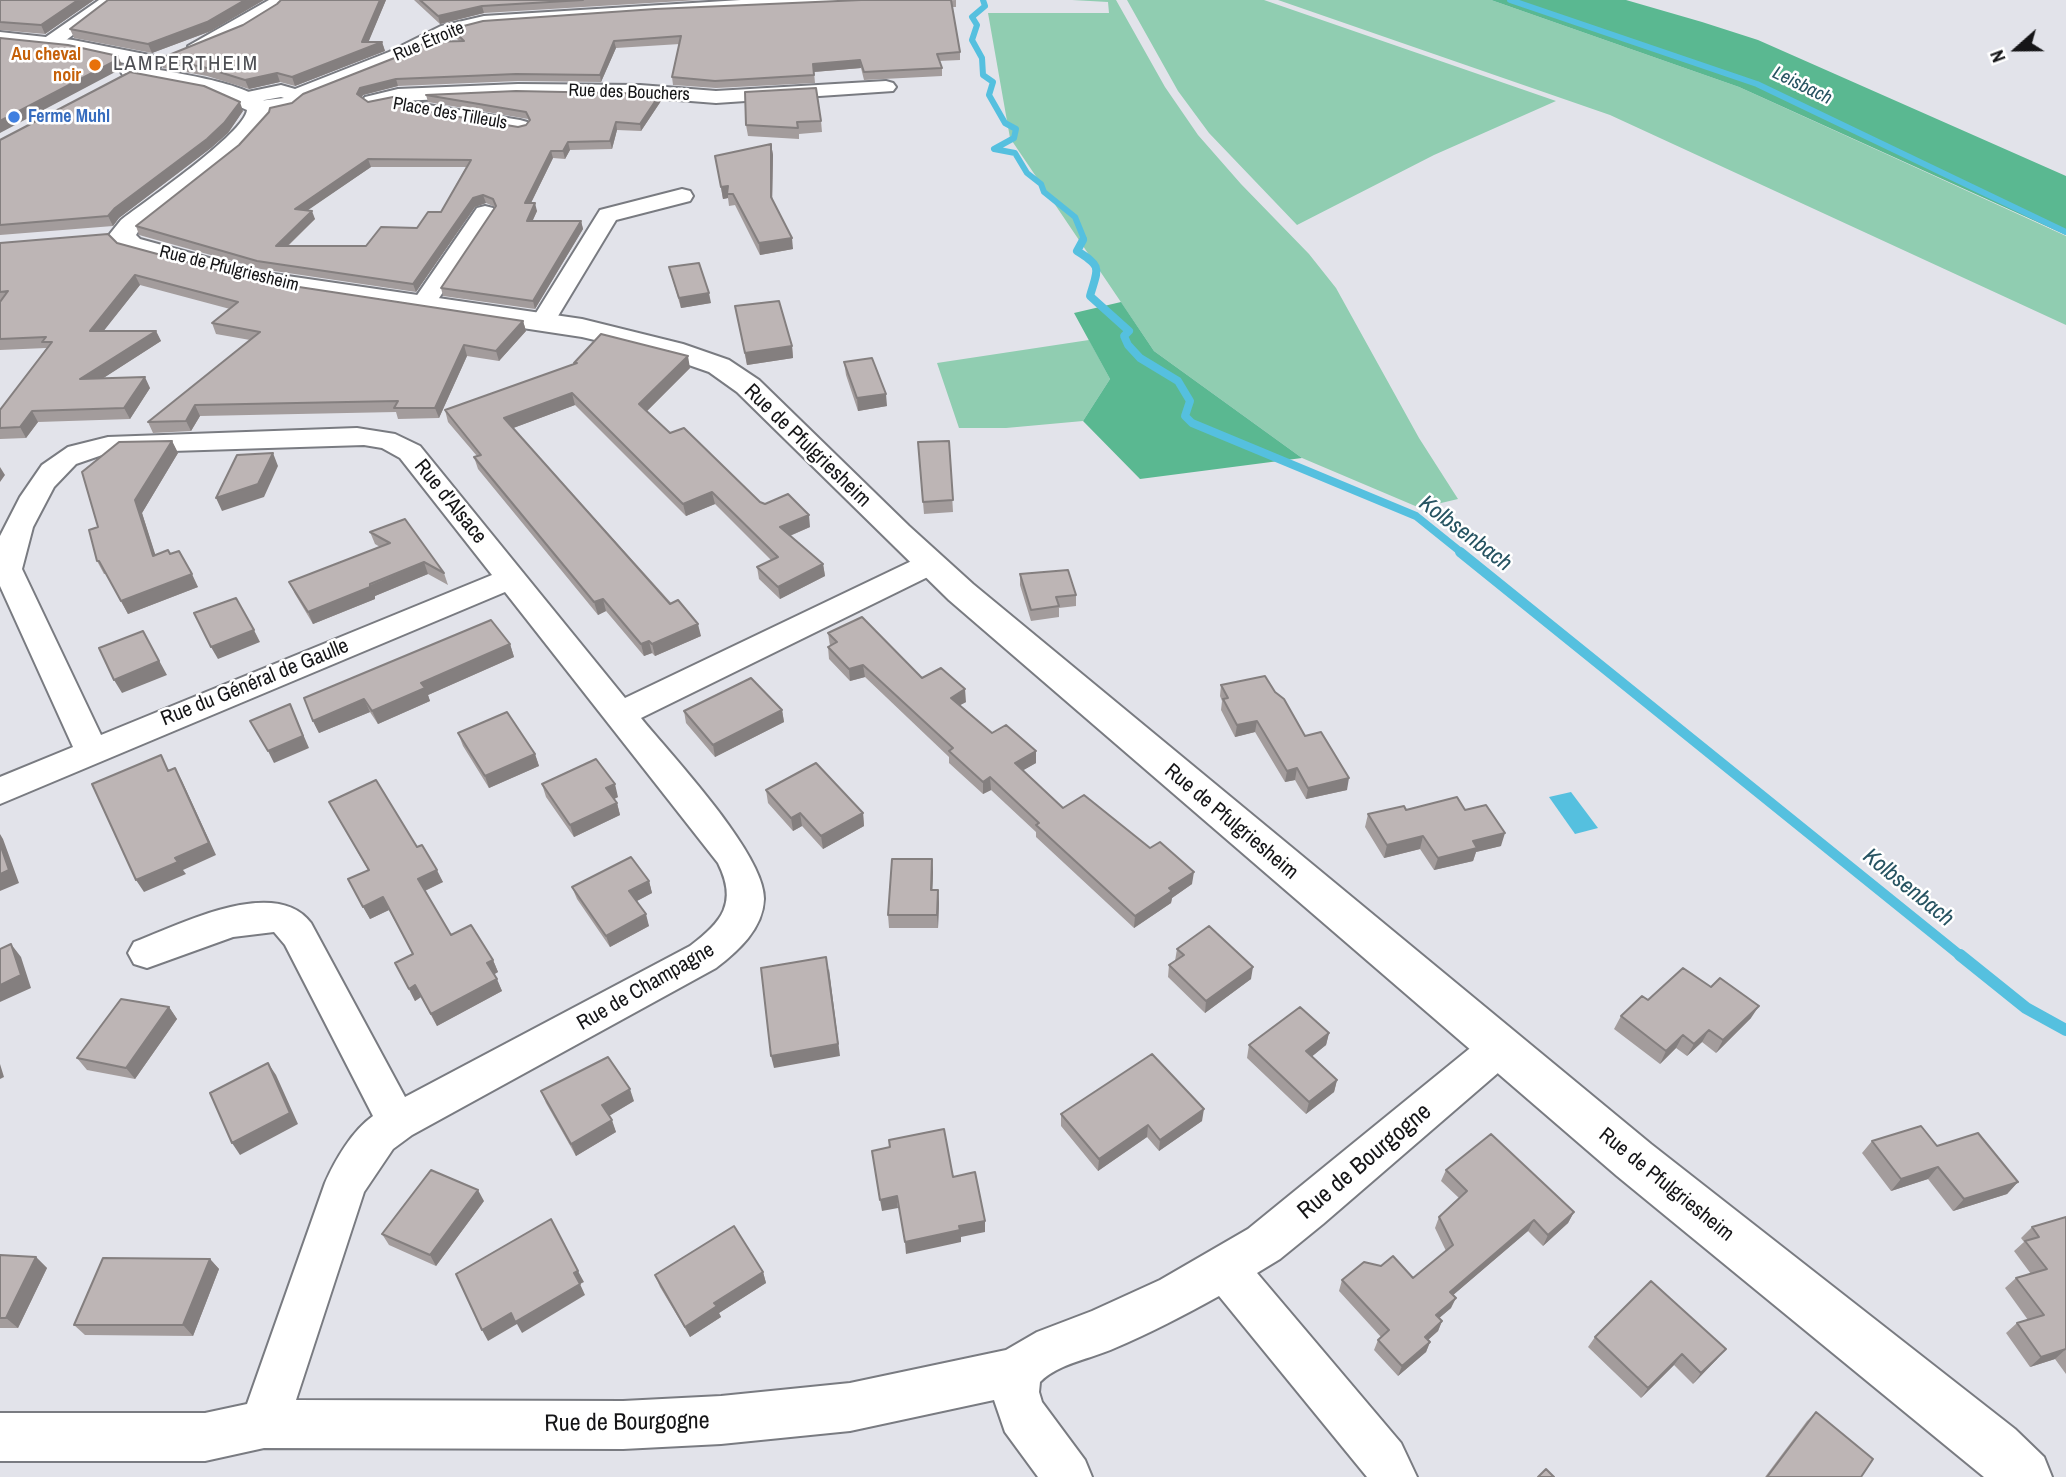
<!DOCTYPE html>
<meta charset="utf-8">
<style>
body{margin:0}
#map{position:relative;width:2066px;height:1477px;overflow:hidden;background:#e2e3ea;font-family:"Archivo Narrow",sans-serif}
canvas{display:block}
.north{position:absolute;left:1982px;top:14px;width:70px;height:70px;-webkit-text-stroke:5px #fff;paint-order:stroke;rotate:249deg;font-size:19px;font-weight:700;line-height:28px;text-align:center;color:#151517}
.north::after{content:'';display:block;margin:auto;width:24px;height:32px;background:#151517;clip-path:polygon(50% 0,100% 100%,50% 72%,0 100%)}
</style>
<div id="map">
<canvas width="2066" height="1477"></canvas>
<div class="north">N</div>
</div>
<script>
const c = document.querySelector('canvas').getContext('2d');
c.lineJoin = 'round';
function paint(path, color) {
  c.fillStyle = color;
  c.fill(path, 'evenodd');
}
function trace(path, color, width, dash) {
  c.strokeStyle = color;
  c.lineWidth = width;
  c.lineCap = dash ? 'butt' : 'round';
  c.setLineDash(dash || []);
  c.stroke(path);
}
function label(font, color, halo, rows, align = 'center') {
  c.font = font + ' "Archivo Narrow",sans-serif';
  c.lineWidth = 5;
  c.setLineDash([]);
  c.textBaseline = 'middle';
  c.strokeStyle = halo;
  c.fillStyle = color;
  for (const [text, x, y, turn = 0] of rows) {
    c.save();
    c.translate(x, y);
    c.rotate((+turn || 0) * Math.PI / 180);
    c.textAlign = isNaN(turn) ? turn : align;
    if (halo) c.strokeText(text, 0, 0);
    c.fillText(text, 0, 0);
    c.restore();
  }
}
paint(new Path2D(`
 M1072,0H1116L1165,87L1198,135L1241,184L1309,254L1336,288L1419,438L1458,499L1420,508L1302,458L1154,351L1010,138L988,13H1109L1108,2Z
 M1127,0H1264L1556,101L1434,155L1297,225L1209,133L1178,91Z
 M1278,0H1491L1739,87L2066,236V325L1610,115Z
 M1089,340L1110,379L1083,421L1006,428H959L937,363Z`), '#90cdb1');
paint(new Path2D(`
 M1491,0H1626L1702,22L1758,40L2066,176V235L1739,87Z
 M1121,302L1154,351L1302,458L1140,479L1083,421L1110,379L1074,313Z`), '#5ab891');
paint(new Path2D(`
 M1571,792L1598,828L1575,834L1549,797Z`), '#55c0df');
trace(new Path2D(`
 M983,0L985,6L972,17L977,25L972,40L982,58L983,75L993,82L989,95L1005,123L1016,129L1014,138L994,149L1015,153L1027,173L1041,184L1044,192L1075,217L1084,239L1082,242
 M1510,0L1757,84L2066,232`), '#55c0df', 6);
trace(new Path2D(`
 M1083,240L1077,251C1103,267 1098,268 1090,296L1129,331L1124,336L1128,345L1140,358L1178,381L1190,401L1185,416L1192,423L1416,516L1462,553`), '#55c0df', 8);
trace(new Path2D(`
 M1460,552L1962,957`), '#55c0df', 10);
trace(new Path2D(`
 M1960,955L2026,1008L2066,1030`), '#55c0df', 12);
const minor = new Path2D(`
 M99,0H119L57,47H43L41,43L43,39Z
 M269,0H289C273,20 222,45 197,52L188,46Z
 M741,0H870L861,5L656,14L484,26L453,34L403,60L304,99C293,114 269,115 252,111L249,107L258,101L245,104L235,98L238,94L281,85L295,89L389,52L441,26L484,16ZM281,97L284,98L259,101Z
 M886,81L893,83L896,87L893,91L716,103L640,97L518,96L398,101L372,107L362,101L365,97L398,89L518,84L640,85L716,91Z
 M410,102L520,120L527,122L530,126L527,130L520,132L403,112L400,108L403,104Z
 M682,189L690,191L693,196L690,201L616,220L552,326L543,328L534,326L531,321L600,210Z
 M485,206L493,208L496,213L435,304L431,309L423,311L415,309L411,304L477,208Z
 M357,428L395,434L420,446L625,698L920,557L930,555L940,557L945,564L940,571L641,718C671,755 765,854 764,899C763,929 738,951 716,968L412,1135L393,1149L364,1192L296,1400L623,1401L721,1396L850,1383L1006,1350L1037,1332L1092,1311L1160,1280L1248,1229L1485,1036L1499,1031L1513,1036L1519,1048L1513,1060L1323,1224L1280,1259L1257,1273L1401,1443L1417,1477H1367L1219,1296C1185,1315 1150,1333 1115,1348C1091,1359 1059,1363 1040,1382L1039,1392L1042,1402L1085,1460L1092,1477H1038L1005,1432L994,1400L850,1431L721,1444L623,1449L264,1448L205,1461H0V1413H205L247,1404L325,1183C335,1160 352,1131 373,1116L285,945L274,932L233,937L147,968L134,964L128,953L134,942C179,925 275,875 311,923L405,1097L690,946C722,922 738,903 718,863L505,592L0,804V777L73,747L0,586V536L20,497L42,465L68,447L108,437ZM364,445L382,448L400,458L492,575L101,735L22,569L33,527L54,487L76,464L108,453Z`);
const major = new Path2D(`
 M0,32L73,40L160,57L163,62L160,67L152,69L73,52L0,44Z
 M132,65C164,72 252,81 270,107V118L240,151L139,230L136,235L140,239L260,272L582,319L683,344L729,360L759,380L909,526L973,584L1651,1144L2015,1429L2044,1457L2052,1477H1984L1617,1176L949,600L737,392L709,372L663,356L582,337L258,288L122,251L109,235L121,220C144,202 245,133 247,110L208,93L124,77L121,72L124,67Z`);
trace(minor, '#797b81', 4);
trace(major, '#797b81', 4);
paint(minor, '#fff');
paint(major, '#fff');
paint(new Path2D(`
 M0,0H94L45,34L0,30Z
 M108,0H264L211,31L152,53L74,38L70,29Z
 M281,0H386L368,42H382L385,51L295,86L280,82L249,89L207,76L163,68L159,59L243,25L277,4Z
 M414,0H699L484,13L440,24Z
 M956,0V7H952L960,52V60L939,61L942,68V76L864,80L861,68L814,72L815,83L716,88L673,85L672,77L680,44L616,48L601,82L518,81L398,86L363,95L362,97L368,102L398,96L400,104L399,105L400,107L518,127L526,125L529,121L528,119L428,102L426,95L661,101L641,131L617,130L612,149L570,150L565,159L553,158L531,203L537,211L532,221H581L583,229L535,309L443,296L441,288L495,207L486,203L475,207L416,292L261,269L139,235L136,226L292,103L459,41L454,36L452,29L483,21ZM371,167H466L441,212L417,228L366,246H288L315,219L307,210Z
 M243,111L228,133L211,148L119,218L113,226L0,235V140Z
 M821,121L822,132L799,134V139L748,136L746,125Z
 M771,144L773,155L772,200L793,249L760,255L735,205L729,206L728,198L723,199L717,167Z
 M0,243H117L253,280L523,321L526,331L499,361L467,356L439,418L398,419L396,412L200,416L191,431L153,433L148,422L250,340L216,334L212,323L230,309L140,285L103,331H156L161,341L103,378L150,388L130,419L38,422L26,438L0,439V410L46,349V348L0,350Z
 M669,267L711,303L681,308Z
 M735,306L792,346L793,358L747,365Z
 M844,362L887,406L858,411L846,375Z
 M574,363L690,368L647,411L670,433L760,502L810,527L790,536L823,564L825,576L780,599L759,579L757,567L771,560L715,504L686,516L575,405L513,428L701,636L655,656L652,653L644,656L606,611L598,615L478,469L474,457L477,456L448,422L445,410L574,364Z
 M172,441L178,453L142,513L155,555L170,554L198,587L128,614L106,574H104L97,561L98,527Z
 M949,441L953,512L924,514L918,442Z
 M370,532L444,573L448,585L428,574L375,596V599L313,624L295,594L289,582L380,547L375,544Z
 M1020,574L1076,595V606L1059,608V617L1031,621L1020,585Z
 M828,633L922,678L966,702L960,705L992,733L1036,751V763L1023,770L1063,808L1192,884L1172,898L1171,903L1134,928L1036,837V832L991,790L983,794L949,763V757L865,677L850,681L829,659L828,647L830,646Z
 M510,644L514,657L428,695L430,701L378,724L370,712L319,733L313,721Z
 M1221,685L1275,692L1305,736L1347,790L1306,799L1295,780L1285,782L1255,732L1235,737L1221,710L1222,701L1220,696Z
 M782,710L784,722L715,757L686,723L684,711Z
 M458,733L535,754L539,766L489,788L463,746Z
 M542,784L618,797L614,799L617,803L620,815L574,837L546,797Z
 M766,790L863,813L864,826L823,849L802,826L793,831L768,803Z
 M329,802L417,847L443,882L425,891L451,935L493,960L498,972L494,974L502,991L437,1026L421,997L415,1001L395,963L413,954L389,910L370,919L348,879L368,870Z
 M1406,810H1465L1501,846L1476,852L1473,861L1434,870L1420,849L1384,858L1365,827L1368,814Z
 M932,859L933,872L932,890H938L939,903L938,928H889L888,915Z
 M649,881L652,893L637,901L649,926L610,947L577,899L572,887Z
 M1177,949L1251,979L1205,1013L1168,977L1169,965L1175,961Z
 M1648,1000L1751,1018L1716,1053L1702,1042L1687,1056L1676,1048L1660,1064L1614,1029L1621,1016Z
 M169,1007L177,1019L135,1079L87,1070L77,1058Z
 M1329,1033L1326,1045L1312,1056L1337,1080L1334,1092L1306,1114L1247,1058L1249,1045Z
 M541,1091L634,1101L609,1116L616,1132L576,1156L546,1103Z
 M1061,1114L1202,1121L1159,1151L1147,1137L1098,1171L1061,1126Z
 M1872,1141L1937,1146L2018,1182L2007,1194L1953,1211L1928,1179L1891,1191L1862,1153Z
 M1446,1170L1574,1212L1568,1223L1543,1246L1528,1231L1453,1295L1451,1308L1439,1318L1442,1321L1438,1331L1428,1340L1430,1342L1426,1352L1398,1376L1374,1350L1378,1340L1381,1337L1339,1291L1342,1280L1413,1278L1446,1251L1435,1228L1439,1217L1459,1198L1441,1181Z
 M484,1201L436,1266L389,1245L382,1234Z
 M2066,1217V1374L2055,1359L2030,1367L2006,1333L2017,1323L2028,1320L2005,1288L2016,1278L2031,1274L2014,1251L2024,1242L2021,1238L2032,1227Z
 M0,1255L36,1257L47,1268L18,1328H0Z
 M210,1259L219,1269L193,1336L85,1335L74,1325Z
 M763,1272L766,1283L719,1313L721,1317L690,1337L660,1287L655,1275Z
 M1595,1337L1717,1359L1693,1384L1674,1365L1641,1398L1588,1347Z
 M1816,1412L1861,1477H1765L1807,1421Z`), '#a39c9c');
paint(new Path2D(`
 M78,0H94L45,34L41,25Z
 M245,0H264L211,31L152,53L148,44Z
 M380,0H386L366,48L382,42L385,51L295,86L292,77L362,42Z
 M482,6L484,13L440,24L438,16Z
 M614,41L616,48L601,82L600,75Z
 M118,56L122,65L119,70L0,133V121Z
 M860,60L861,68L813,72V64Z
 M277,73L280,82L249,89L245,80Z
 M396,79L398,86L363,95L359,102L357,94L360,88Z
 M660,94L661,101L641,131L640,124Z
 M398,96L400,104L397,108L395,100Z
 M240,102L243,111L228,133L211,148L119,218L113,226L108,216L115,208Z
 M616,122L617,130L612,149L610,141Z
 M568,142L570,150L565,159L563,151Z
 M771,144L773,155L772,208L771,197Z
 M551,151L553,158L527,211L525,203Z
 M368,159L371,167L298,217L295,209Z
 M728,186V198L723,199L721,187Z
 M483,195L486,203L475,207L416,292L413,284L473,198Z
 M535,203L537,211L529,229L527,221Z
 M312,211L315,219L279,254L276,246Z
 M581,221L583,229L535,309L533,301Z
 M792,238L793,249L760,255L759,243Z
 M135,275L140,285L95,342L90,331Z
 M709,293L711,303L681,308L679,298Z
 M523,321L526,331L499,361L496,351Z
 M156,331L161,341L85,390L80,379Z
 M464,345L467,356L439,418L435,408Z
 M792,346L793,358L747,365L745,353Z
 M688,356L690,368L642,416L639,404Z
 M145,377L150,388L130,419L124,408Z
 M572,393L575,405L508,430L504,418Z
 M886,394L887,406L858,411L857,398Z
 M195,405L200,416L191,431L186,421Z
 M32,411L38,422L26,438L20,427Z
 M172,441L178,453L142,513L160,569L153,556L135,500Z
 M273,453L278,466L264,497L222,511L216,498Z
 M0,467L5,475L0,482Z
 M712,492L715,504L686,516L683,504Z
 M809,515L810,527L782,539L780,527Z
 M424,562L428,574L375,596V599L313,624L308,612Z
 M823,564L825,576L780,599L778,587Z
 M192,574L198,587L128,614L121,601Z
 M603,599L606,611L598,615L594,602Z
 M698,624L701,636L655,656L652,644Z
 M254,630L260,642L218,659L211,647Z
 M143,631L167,675L122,693L114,680Z
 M649,641L652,653L644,656L641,644Z
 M510,644L514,657L428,695L430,701L378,724L372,711L421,683Z
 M863,665L865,677L850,681L849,669Z
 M965,689L966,702L951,710V698Z
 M364,699L370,712L319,733L313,721Z
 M290,704L309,748L274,763L268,751Z
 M782,710L784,722L715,757L713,745Z
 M1257,721L1255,732L1235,737L1237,725Z
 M1036,751V763L1015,775V763Z
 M535,754L539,766L489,788L485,776Z
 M175,768L182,781L216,855L183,870L186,874L144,892L136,880L175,858Z
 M1297,768L1295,780L1285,782L1287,771Z
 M990,777L991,790L983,794V782Z
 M1349,778L1347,790L1306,799L1308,788Z
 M615,784L618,797L610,801L606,788Z
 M617,803L620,815L574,837L570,825Z
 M800,813L802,826L793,831L791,818Z
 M863,813L864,826L823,849L821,836Z
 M1505,833L1501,846L1476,852L1473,861L1434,870L1438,858L1473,841Z
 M0,834L3,839L19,883L0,891Z
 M1423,836L1420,849L1384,858L1387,845Z
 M932,859L933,872L932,903L931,890Z
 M437,870L443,882L424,891L418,879Z
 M1194,872L1192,884L1172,898L1171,903L1134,928L1135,916L1169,888Z
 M649,881L652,893L633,903L629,891Z
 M938,890L939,903L938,928L937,915Z
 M383,897L389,910L370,919L363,907Z
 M646,914L649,926L610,947L606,936Z
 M11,944L21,957L31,988L0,1002V985Z
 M493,960L498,972L493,975L487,963Z
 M1253,967L1251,979L1205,1013L1206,1001Z
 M829,969L840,1056L774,1068L771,1056Z
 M497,979L502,991L437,1026L431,1014Z
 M415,985L421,997L415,1001L409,989Z
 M1759,1006L1751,1018L1716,1053L1723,1040Z
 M169,1007L177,1019L135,1079L126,1068Z
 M1709,1030L1702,1042L1687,1056L1694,1044Z
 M1329,1033L1326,1045L1304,1063L1306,1051Z
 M1683,1035L1676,1048L1660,1064L1666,1051Z
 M268,1063L276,1075L298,1124L240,1155L232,1143Z
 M0,1064L4,1077L0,1079Z
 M1337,1080L1334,1092L1306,1114L1309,1102Z
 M630,1089L634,1101L607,1117L602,1105Z
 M1204,1109L1202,1121L1159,1151L1160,1140Z
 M612,1120L616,1132L576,1156L571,1144Z
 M1148,1125L1147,1137L1098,1171L1099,1159Z
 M1938,1167L1928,1179L1891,1191L1901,1179Z
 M2018,1182L2007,1194L1953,1211L1964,1199Z
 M478,1190L484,1201L436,1266L430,1255Z
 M897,1196L898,1208L882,1211L880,1200Z
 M1574,1212L1568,1223L1543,1246L1548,1235Z
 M1534,1220L1528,1231L1445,1302L1450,1292Z
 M985,1221V1232L961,1237V1242L906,1254L905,1242L959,1226Z
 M36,1257L47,1268L18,1328L6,1318Z
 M210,1259L219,1269L193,1336L183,1325Z
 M578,1271L584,1282L580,1284L574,1273Z
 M763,1272L766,1283L719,1313L721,1317L690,1337L685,1327L714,1303Z
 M580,1284L585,1295L522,1333L517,1324L488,1341L482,1330L511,1313Z
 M1456,1298L1451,1308L1431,1325L1436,1315Z
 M1442,1321L1438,1331L1420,1347L1425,1337Z
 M1430,1342L1426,1352L1398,1376L1402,1366Z
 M1726,1349L1717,1359L1693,1384L1701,1373Z
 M2066,1349L2055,1359L2030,1367L2041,1357Z
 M1682,1354L1674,1365L1641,1398L1648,1388Z`), '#847f7f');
const building = new Path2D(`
 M0,0H78L41,25L0,22Z
 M108,0H245L207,22L148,44L70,29Z
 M281,0H380L362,42H382L292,77L277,73L245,80L203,67L159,59L243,25L277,4Z
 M420,0H583L482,6L438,16Z
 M861,0H951L960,52L937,54L942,68L864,72L860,60L813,64L814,75L715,81L672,77L681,36L614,41L600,75L516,74L396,79L360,88L357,94L368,102L398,96L395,100L400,107L518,127L526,125L530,120L526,112L426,95L516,91L660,94L640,124L616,122L610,141L568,142L563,151H551L525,203H535L527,221H581L533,301L441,288L496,206L493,199L483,195L473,198L413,284L257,261L136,226L239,145L269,112L270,108L292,103L303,94L402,55L427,42L464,41L452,29L483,21L655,9ZM368,159L471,160L441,212H428L417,228L381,227L366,246H276L312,211L295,209Z
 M0,38L68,45L118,56L115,61L0,121Z
 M130,72L204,86L240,102L224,123L207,139L115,208L108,216L0,225V140Z
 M816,88L821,121L797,122L798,128L746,125L745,92Z
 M771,144V197L792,238L759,243L733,194H727L728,186L721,187L715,156Z
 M108,234L117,243L253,280L523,321L496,351L464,345L435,408H394L398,401L195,405L186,421L148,422L260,332L212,323L238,302L135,275L90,331H156L80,379L145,377L124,408L32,411L20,427L0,428V410L52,342H42L46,337L0,339V302L8,291L0,292V243Z
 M699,263L709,293L679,298L669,267Z
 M779,301L792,346L745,353L735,306Z
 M601,334L688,356L639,404L670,433L684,428L760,502L765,504L788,494L809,515L780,527L823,564L778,587L757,567L778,557L712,492L683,504L572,393L504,418L670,604L678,600L698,624L652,644L649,641L641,644L603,599L594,602L474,457L481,455L445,410L577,363H574Z
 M872,358L886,394L857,398L844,362Z
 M172,441L135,500L153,556L168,550L170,554L179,551L192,574L121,601L99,561H97L89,530L98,527L82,472L119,442Z
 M949,441L953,500L923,502L918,442Z
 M273,453L258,484L216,498L237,455Z
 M405,519L444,573L424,562L370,584V587L308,612L289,582L390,543L370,532Z
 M1068,570L1076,595L1056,597L1059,606L1031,610L1020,574Z
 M236,598L254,630L211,647L194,613Z
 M862,617L922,678L941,668L965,689L951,698L992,733L1006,725L1036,751L1015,763L1063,808L1084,795L1150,848L1160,842L1194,872L1169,888L1172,891L1135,916L1036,825L1039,823L990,777L983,782L949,751L953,748L863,665L849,669L828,647L837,642L828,633Z
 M491,620L510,644L421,683L425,688L372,711L364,699L313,721L304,698Z
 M143,631L159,661L114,680L99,648Z
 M1265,676L1275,692L1284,699L1305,736L1321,732L1349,778L1308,788L1297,768L1287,771L1257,721L1237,725L1223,699L1228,698L1221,685Z
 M751,678L782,710L713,745L684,711Z
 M290,704L303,736L268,751L250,721Z
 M507,712L535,754L485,776L458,733Z
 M161,755L168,771L175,768L209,843L175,858L178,862L136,880L92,784Z
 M596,759L615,784L606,788L617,803L570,825L542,784Z
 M816,763L863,813L821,836L800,813L791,818L766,790Z
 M376,780L417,847L422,845L437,870L418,879L451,935L471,925L493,960L487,963L497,979L431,1014L415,985L409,989L395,963L413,954L383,897L363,907L348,879L369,870L329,802Z
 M1457,797L1465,810L1486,805L1505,833L1473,841L1477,848L1438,858L1423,836L1387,845L1368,814L1404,806L1406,810Z
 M0,844L9,870L0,874Z
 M631,857L649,881L629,891L646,914L606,936L572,887Z
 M892,859H932L931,890H938L937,915H888Z
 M1209,926L1253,967L1206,1001L1169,965L1184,955L1177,949Z
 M11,944L21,975L0,985V949Z
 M826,957L838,1044L771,1056L761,968Z
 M1683,968L1711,987L1720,978L1759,1006L1723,1040L1709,1030L1694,1044L1683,1035L1666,1051L1621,1016L1642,996L1648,1000Z
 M121,999L169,1007L126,1068L77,1058Z
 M1300,1007L1329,1033L1306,1051L1337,1080L1309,1102L1249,1045Z
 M1152,1054L1204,1109L1160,1140L1148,1125L1099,1159L1061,1114Z
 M608,1057L630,1089L602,1105L612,1120L571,1144L541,1091Z
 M268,1063L290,1113L232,1143L210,1093Z
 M1921,1126L1937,1146L1978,1133L2018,1182L1964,1199L1938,1167L1901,1179L1872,1141Z
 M944,1129L953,1177L975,1172L985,1221L959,1226L960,1230L905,1242L897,1196L880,1200L872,1151L890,1147L889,1140Z
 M1491,1134L1574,1212L1548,1235L1534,1220L1450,1292L1456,1298L1436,1315L1442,1321L1425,1337L1430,1342L1402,1366L1378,1340L1389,1330L1342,1280L1364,1262L1381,1266L1393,1256L1413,1278L1453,1245L1439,1217L1467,1191L1446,1170Z
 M431,1170L478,1190L430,1255L382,1234Z
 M2066,1217V1349L2041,1357L2017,1323L2044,1315L2016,1278L2047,1269L2025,1241L2039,1237L2032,1227Z
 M551,1219L578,1271L574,1273L580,1284L515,1322L511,1313L482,1330L456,1274Z
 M734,1226L763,1272L714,1303L717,1306L685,1327L655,1275Z
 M0,1255L36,1257L6,1318H0Z
 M103,1258L210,1259L183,1325H74Z
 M1651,1281L1726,1349L1701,1373L1682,1354L1648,1388L1595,1337Z
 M1816,1412L1873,1459L1861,1477H1767Z
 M1546,1469L1554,1477H1538Z`);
paint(building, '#bdb5b5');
trace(building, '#847f7f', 2);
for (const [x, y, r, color] of [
 [95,65,7,"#e8710a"],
 [14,117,7,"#3f7fe0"]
]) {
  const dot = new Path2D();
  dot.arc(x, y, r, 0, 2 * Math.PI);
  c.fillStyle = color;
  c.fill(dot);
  trace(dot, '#fff', 2.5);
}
label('18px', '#151517', '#fff', [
 ["Rue Étroite",429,42,-23],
 ["Rue des Bouchers",629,93,2],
 ["Place des Tilleuls",450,114,10],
 ["Rue de Pfulgriesheim",229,269,14]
]);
label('bold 18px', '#c56008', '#fff', [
 ["Au cheval",81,55],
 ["noir",81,76]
], 'right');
label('bold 18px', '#366cbe', '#fff', [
 ["Ferme Muhl",28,117]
], 'left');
label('italic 19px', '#265361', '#fff', [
 ["Leisbach",1802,86,26]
]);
c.letterSpacing = '2px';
label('21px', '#4e4f54', '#fff', [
 ["LAMPERTHEIM",186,64]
]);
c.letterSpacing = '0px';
label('21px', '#151517', '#fff', [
 ["Rue de Pfulgriesheim",807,446,44],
 ["Rue d'Alsace",450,502,51],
 ["Rue du Général de Gaulle",255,683,-22],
 ["Rue de Pfulgriesheim",1231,822,40],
 ["Rue de Champagne",646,987,-30],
 ["Rue de Pfulgriesheim",1666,1185,39]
]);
label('italic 23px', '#265361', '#fff', [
 ["Kolbsenbach",1465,534,37],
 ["Kolbsenbach",1908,888,39]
]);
label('24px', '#151517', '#fff', [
 ["Rue de Bourgogne",1365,1162,-40],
 ["Rue de Bourgogne",627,1423,-1]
]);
</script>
